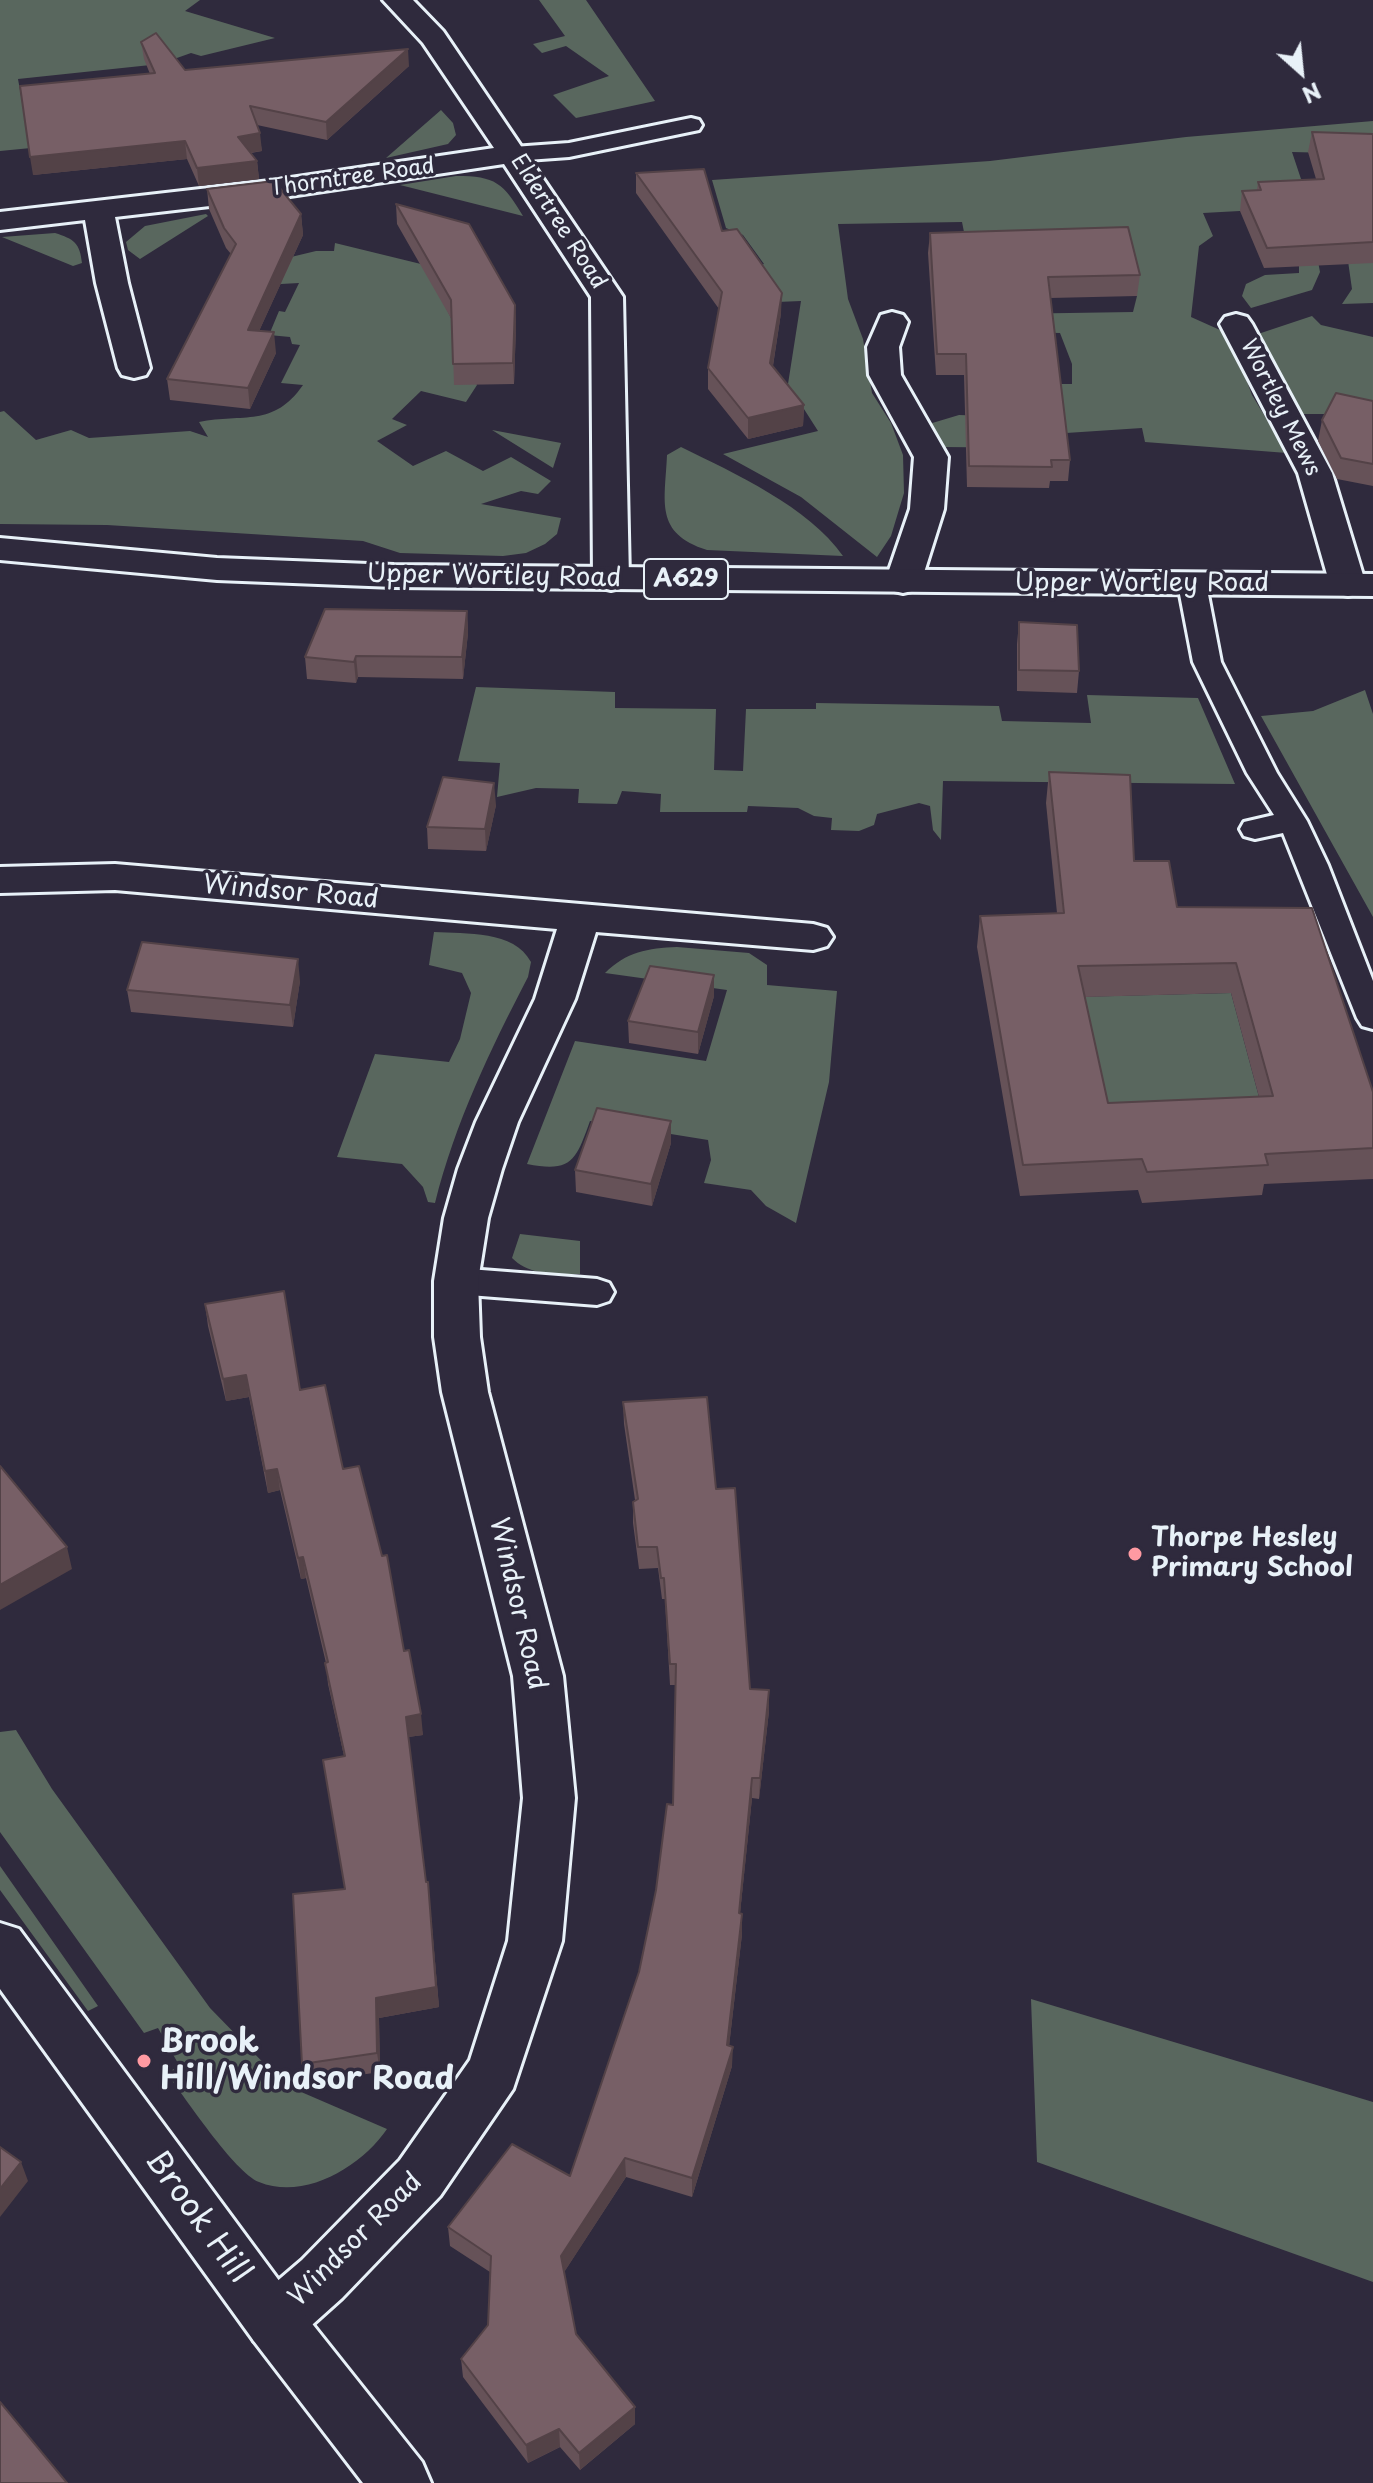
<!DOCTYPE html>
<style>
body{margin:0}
#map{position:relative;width:1373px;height:2483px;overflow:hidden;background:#2f2a3d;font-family:"Playpen Sans",sans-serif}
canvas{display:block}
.north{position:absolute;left:1261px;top:32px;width:80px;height:80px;-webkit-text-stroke:6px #2f2a3d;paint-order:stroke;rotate:153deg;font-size:22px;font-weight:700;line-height:32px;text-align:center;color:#e8f1f8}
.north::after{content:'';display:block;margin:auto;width:28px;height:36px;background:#e8f1f8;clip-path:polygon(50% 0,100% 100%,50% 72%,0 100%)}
</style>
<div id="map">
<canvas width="1373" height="2483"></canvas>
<div class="north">N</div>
</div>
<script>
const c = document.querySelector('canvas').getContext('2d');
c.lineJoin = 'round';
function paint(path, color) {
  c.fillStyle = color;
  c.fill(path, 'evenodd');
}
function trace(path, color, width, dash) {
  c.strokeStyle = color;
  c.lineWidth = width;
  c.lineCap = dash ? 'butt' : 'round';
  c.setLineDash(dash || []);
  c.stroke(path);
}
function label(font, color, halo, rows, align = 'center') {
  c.font = font + ' "Playpen Sans",sans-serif';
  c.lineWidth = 7;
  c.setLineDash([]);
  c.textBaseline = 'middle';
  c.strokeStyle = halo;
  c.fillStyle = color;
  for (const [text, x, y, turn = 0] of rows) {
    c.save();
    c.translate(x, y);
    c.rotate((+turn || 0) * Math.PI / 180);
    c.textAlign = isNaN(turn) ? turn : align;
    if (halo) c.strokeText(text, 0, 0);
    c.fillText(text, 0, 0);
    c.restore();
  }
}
paint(new Path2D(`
 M0,0H200L185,11L275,38L201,56L191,53L160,64L18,79L25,118L134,138L0,151Z
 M539,0H586L655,101L576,118L553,95L609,76L566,46L542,53L533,44L565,36Z
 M441,110L453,123L456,135L448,144L386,158Z
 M1373,121V154L1292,152L1304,188L1320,272L1312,290L1251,308L1242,296L1246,284L1265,275L1299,273V266L1258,210L1203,213L1213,236L1199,246L1191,317L1220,330L1236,352L1252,395L1287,453L1145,442L1142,428L1051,434V448L942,447L929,424L959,415L1050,418L1055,384H1072V364L1060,333L972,331L1004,314L1133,312L1137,296L968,252L962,222L838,224L848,299L863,339L872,393L891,423L903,455L904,493L891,536L877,557L801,497L723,454L818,431L788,384L801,301L777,302L756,266L764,264L743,235L726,228L712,180L990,161L1186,137Z
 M456,176C496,176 503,183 523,216L400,185Z
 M1373,206V303L1342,304L1352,289L1347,254Z
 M206,214L208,216L140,259L128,250L126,242L145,226Z
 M55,233C74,239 80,243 82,263L73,266L2,237Z
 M335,243L425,265L452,320L454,344L477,385L466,402L421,391L392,419L407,425L377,441L413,466L446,451L483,471L511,457L551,481L538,494L521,491L481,504L561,518L557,534L545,544L526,553L503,556L400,553L363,541L107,525L0,524V412L4,411L36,440L71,430L89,438L190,431L208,437L199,422C244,413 273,428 303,385L281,383L300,345L292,344L290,337L269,335L279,311L285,312L299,283L281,284L241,269L316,251H334Z
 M1312,316L1321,325L1373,337V423L1332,414H1301L1255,335Z
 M492,430L561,443L553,468Z
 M681,447C734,473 809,507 843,556L707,550C654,533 665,502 667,455Z
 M476,687L615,692V708L716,709L714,770L743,771L746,709H816V703L999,706L1002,721L1091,723L1087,695L1198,698L1235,784L943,781L941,840L933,830L930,806L919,803L877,814L874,825L859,831L831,830L832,818L814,816L798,808L748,806L747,812H660L661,794L622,791L617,804L578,803L579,789L536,788L497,797L500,763L458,761Z
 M1365,690L1373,714V917L1261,716L1313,711Z
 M434,932C466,934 514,930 531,962L528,977C490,1050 455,1123 435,1203L428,1202L423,1187L402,1164L337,1157L375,1054L449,1062L460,1039L471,993L462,973L429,965Z
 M677,947L749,953L767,965V985L837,991L829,1082L796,1223L766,1206L751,1190L704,1183L711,1160L708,1140L590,1121C576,1160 572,1173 527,1164L575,1041L706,1061L727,990L605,973C626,952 648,948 677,947Z
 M1231,993L1267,1127L1103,1133L1075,997Z
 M520,1234L580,1241V1274C556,1274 530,1276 512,1258Z
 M16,1730L52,1789L210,2008L285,2085L387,2129C362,2166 305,2201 259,2182C234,2172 185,2097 167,2074L179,2065L158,2028L144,2033L0,1832V1732Z
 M0,1866L98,2006L88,2011L0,1890Z
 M1031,1999L1373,2102V2282L1037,2162Z`), '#59675e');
const service = new Path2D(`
 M691,118L699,120L702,125L699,130L569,157L513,161L505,159L501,154L505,149L513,147L569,143Z
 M1192,576L1202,578L1206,584L1221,662L1277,773L1307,821L1328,865L1373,981V1029L1362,1026L1357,1018L1283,833L1255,839L1244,836L1240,829L1244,822L1274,815L1247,773L1193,662L1178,584L1182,578Z
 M456,1268L597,1279L609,1283L614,1292L609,1301L597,1305L456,1294L444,1290L439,1281L444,1272Z`);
const minor = new Path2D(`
 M383,0H413L443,31L623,297L629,579L624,587L611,590L598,587L593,579L591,297L504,164L270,199L115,217L128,283L150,368L146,375L134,378L122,375L118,368L96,283L85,220L0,230V212L270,181L494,148L423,43Z
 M892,312L903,315L908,322L899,347L901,375L948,457L944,509L921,582L916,590L903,593L890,590L885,582L910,509L914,457L869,375L867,347L881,315Z
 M1236,314L1247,317L1252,324L1332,473L1366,585L1361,593L1348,596L1335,593L1330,585L1298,473L1220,324L1225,317Z
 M115,864L813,924L827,928L833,937L827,946L813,950L596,932L575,999L518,1122L502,1169L488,1218L478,1281L480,1337L488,1392L563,1676L575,1798L562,1941L513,2089L440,2196L342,2298L294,2341L274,2349L254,2341L245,2321L254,2301L302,2260L400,2160L470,2060L508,1941L523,1798L513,1676L442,1392L434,1337V1281L444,1218L458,1169L476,1122L535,999L557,929L115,890L0,893V867Z`);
const secondary = new Path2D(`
 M0,1923L19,1929L294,2301L422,2462L431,2483H363L254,2341L0,1989Z`);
const primary = new Path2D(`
 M0,538L217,558L394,565L1373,574V596L394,587L217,580L0,560Z`);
trace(service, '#e8f1f8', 6);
trace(minor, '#e8f1f8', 6);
trace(secondary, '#e8f1f8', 6);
trace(primary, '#e8f1f8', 6);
paint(service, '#2f2a3d');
paint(minor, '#2f2a3d');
paint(secondary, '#2f2a3d');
paint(primary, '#2f2a3d');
paint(new Path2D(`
 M141,42L185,70L409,66L327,140L257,125L262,151L251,153L257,161L259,179L199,186L187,159L33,175L150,74L144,59Z
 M1312,132L1373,134V263L1264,268L1240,211L1242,191L1257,190L1258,182L1316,179L1308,152Z
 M636,173L722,231L781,313L773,366L804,405L803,426L748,439L708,389V368L719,309L636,193Z
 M207,189L301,214L303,235L259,331L276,353L250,409L170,400L167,379L231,254L226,248L209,209Z
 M396,204L515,305L516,326L514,384L454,385L452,320L397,224Z
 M930,233L1140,275L1137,296L1050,298L1070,460L1068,481H1050L1049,488L967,487L964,375H936L928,253Z
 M1373,401V486L1337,479L1318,441L1322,420Z
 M467,611L468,633L463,679L358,677L356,683L307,679L305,657Z
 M1019,622L1079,671L1077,693L1017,691V644Z
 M1049,772L1177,907L1373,1092V1179L1264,1184L1262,1195L1142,1203L1138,1190L1020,1196L977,947L980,916L1057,913L1046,803ZM1231,993L1259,1097L1108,1103L1085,997Z
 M496,805L486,851L428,849L427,827Z
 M714,975V996L698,1054L629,1043L628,1021Z
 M300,981L293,1027L131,1012L127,990Z
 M671,1121V1143L652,1206L576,1192L575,1170Z
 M205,1304L300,1390L343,1469L404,1651L423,1735L408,1737L426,1882H428L439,2007L379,2018L380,2072L305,2083L302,2064L345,1889L344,1756L328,1684L326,1663L306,1578L301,1579L280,1490L268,1493L249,1397L226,1401L208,1326Z
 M623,1402L716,1489L750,1689L769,1690V1711L759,1799L752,1798L740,1913L742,1914V1934L729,2046L732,2066L692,2197L626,2177L564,2272L576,2334L635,2407V2424L580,2470L560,2447L528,2463L463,2377L461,2359L488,2325L490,2272L450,2246L448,2227L570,2176L639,1972L673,1805L676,1685H670L665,1599H662L658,1568L639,1569L633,1523V1502L635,1500L624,1424Z`), '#665258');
paint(new Path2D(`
 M408,49L409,66L327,140L326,122Z
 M260,133L262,151L240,154L238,137Z
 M185,141L187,159L33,175L30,157Z
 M257,161L259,179L199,186L197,168Z
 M301,214L303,235L250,351L248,330Z
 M782,293L781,313L770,384V363Z
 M515,305L516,326L514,384L513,363Z
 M274,332L276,353L250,409L248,388Z
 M804,405L803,426L748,439V418Z
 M467,611L468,633L463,679L462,657Z
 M356,656L358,677L356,683L354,662Z
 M494,783L496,805L486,851L485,829Z
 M298,959L300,981L293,1027L290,1005Z
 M714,975V996L698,1054V1032Z
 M671,1121V1143L652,1206L651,1184Z
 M246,1375L249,1397L226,1401L223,1379Z
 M277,1469L280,1490L268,1493L265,1471Z
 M67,1547L72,1569L0,1610V1585Z
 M303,1557L306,1578L301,1579L298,1558Z
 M769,1690V1711L759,1799L760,1778Z
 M421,1714L423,1735L408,1737L406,1717Z
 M752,1778V1798L738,1933L739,1913Z
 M428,1882L439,2007L379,2018L380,2072L377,2053L376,1998Z
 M742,1914V1934L727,2064V2045Z
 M733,2047L732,2066L692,2197V2178Z
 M625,2158L626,2177L563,2274L561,2256Z
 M21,2162L28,2181L0,2217V2189Z
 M635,2407V2424L580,2470L579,2453Z
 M559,2429L560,2447L528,2463L526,2445Z`), '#534247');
const building = new Path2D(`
 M156,33L185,70L408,49L326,122L250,106L260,133L238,137L257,161L197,168L185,141L30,157L20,86L155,73L141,42Z
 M1312,132L1373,134V242L1267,248L1242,191L1261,190L1258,182L1324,179Z
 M704,169L722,231L737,229L782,293L770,363L804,405L748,418L708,368L722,292L636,173Z
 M274,181L301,214L248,330L274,332L248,388L167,379L236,244L224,228L207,189Z
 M396,204L469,224L515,305L513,363L453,364L451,300Z
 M1128,227L1140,275L1048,277L1070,460H1051L1052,467L969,466L966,354H937L930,233Z
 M1336,393L1373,401V464L1341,458L1322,420Z
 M325,609L467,611L462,657L356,656L354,662L305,657Z
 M1019,622L1077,625L1079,671L1019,670Z
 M1049,772L1130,775L1134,861H1169L1177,907L1312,908L1373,1092V1148L1265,1154L1268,1165L1147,1172L1142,1159L1023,1165L980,916L1064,913ZM1236,963L1273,1096L1108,1103L1078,966Z
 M443,777L494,783L485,829L427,827Z
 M142,942L298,959L290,1005L127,990Z
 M650,966L714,975L698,1032L628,1021Z
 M597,1108L671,1121L651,1184L575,1170Z
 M284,1291L300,1390L325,1385L343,1469L359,1466L382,1556L387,1555L404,1651L409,1650L421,1714L406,1717L426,1882H428L436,1987L376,1998L377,2053L302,2064L293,1894L345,1889L323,1760L345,1756L325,1663L328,1662L303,1557L298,1558L277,1469L265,1471L246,1375L223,1379L205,1304Z
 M707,1397L716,1489L735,1488L750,1689L769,1690L760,1778H752L739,1913L742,1914L727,2045L733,2047L692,2178L625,2158L561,2256L576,2334L635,2407L579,2453L559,2429L526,2445L461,2359L488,2325L491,2256L448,2227L512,2144L570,2176L639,1972L656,1890L667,1804L673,1805L676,1664H670L664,1578H661L657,1547H638L633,1502L638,1499L623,1402Z
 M0,1466L67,1547L0,1585Z
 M0,2147L21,2162L0,2189Z
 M0,2402L67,2483H0Z`);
paint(building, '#775f66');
trace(building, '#534247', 2);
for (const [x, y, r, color] of [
 [1135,1554,8,"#ff9aa2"],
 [144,2061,8,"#ff9aa2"]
]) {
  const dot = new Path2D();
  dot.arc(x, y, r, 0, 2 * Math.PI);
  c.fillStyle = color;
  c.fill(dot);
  trace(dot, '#2f2a3d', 3);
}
label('22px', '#e8f1f8', '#2f2a3d', [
 ["Thorntree Road",352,178,-8],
 ["Eldertree Road",558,222,57],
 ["Wortley Mews",1280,408,63]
]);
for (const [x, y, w] of [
 [686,579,84]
]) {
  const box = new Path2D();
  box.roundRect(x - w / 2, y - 20, w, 40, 6);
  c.fillStyle = '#2f2a3d';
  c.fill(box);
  trace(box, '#e8f1f8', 2);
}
label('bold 24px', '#e8f1f8', null, [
 ["A629",686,579]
]);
label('26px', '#e8f1f8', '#2f2a3d', [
 ["Upper Wortley Road",494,577,1],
 ["Upper Wortley Road",1142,584],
 ["Windsor Road",291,893,5],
 ["Windsor Road",517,1604,77],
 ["Windsor Road",356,2240,-45]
]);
label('bold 26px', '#e8f1f8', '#2f2a3d', [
 ["Thorpe Hesley",1151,1539],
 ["Primary School",1151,1569]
], 'left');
label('bold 32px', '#e8f1f8', '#2f2a3d', [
 ["Brook",160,2043],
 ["Hill/Windsor Road",160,2080]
], 'left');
label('32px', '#e8f1f8', '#2f2a3d', [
 ["Brook Hill",197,2217,54]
]);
</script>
